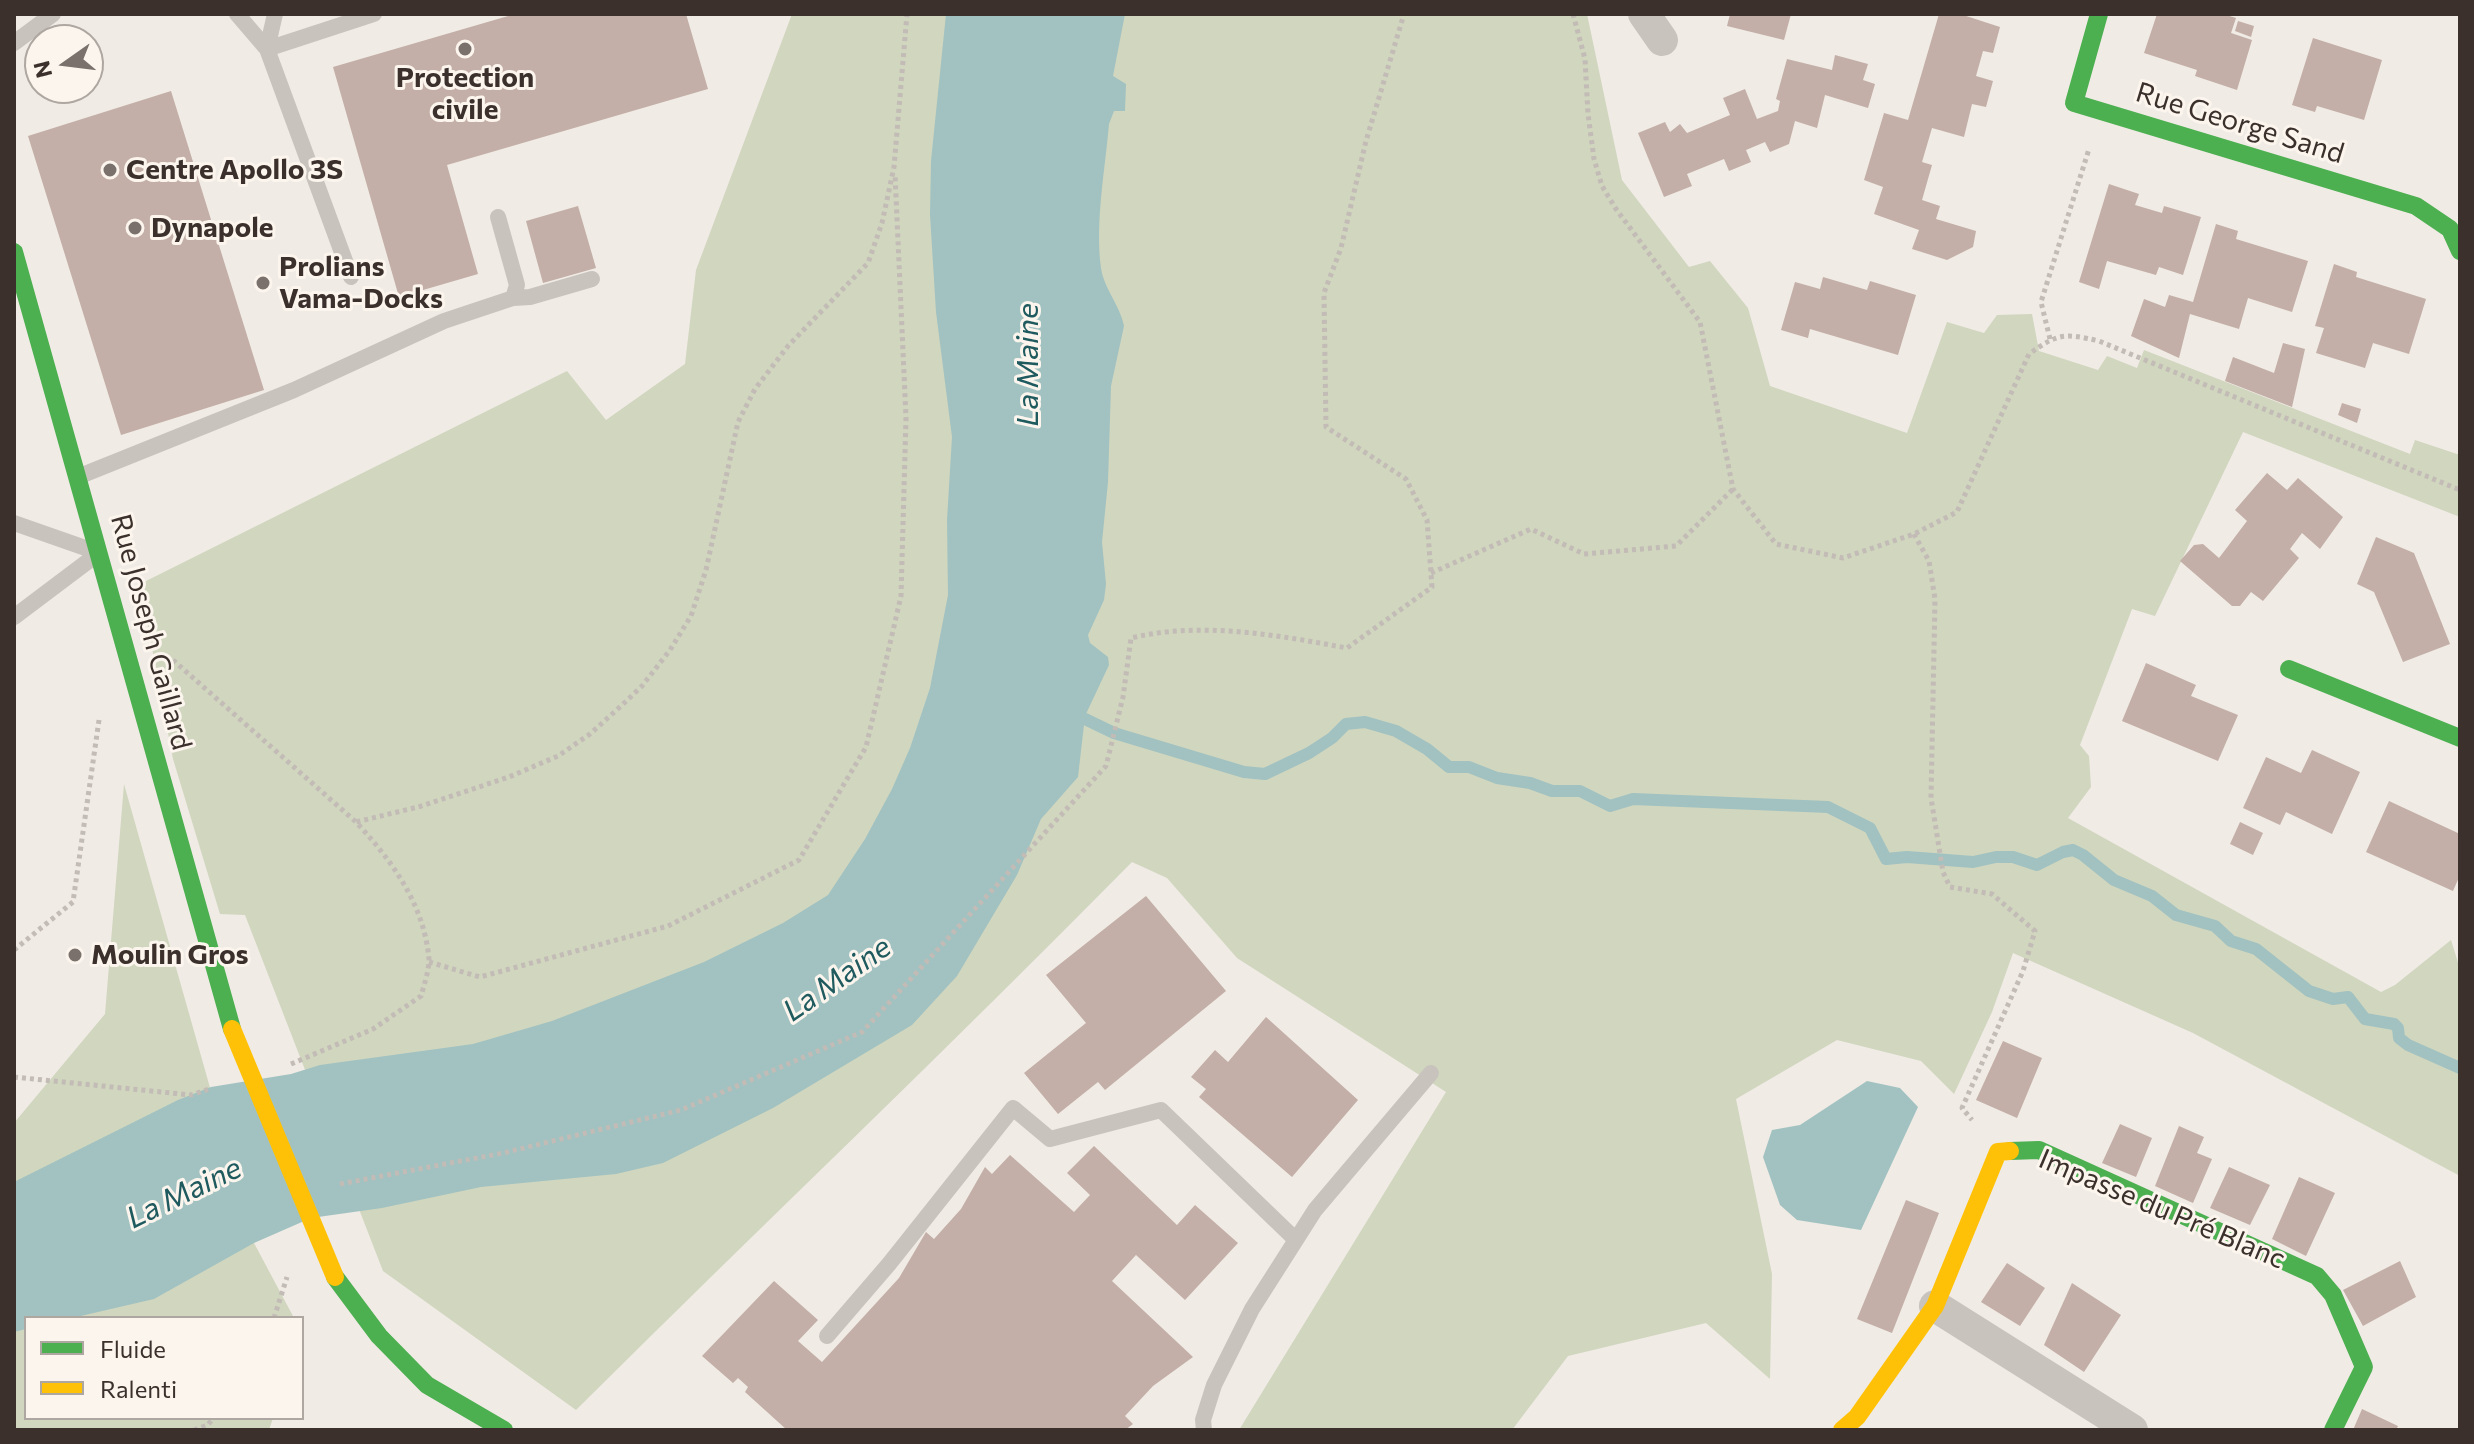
<!DOCTYPE html>
<meta charset="utf-8">
<style>
body{margin:0}
#map{position:relative;width:2474px;height:1444px;overflow:hidden;background:#f0ebe5;font-family:Commissioner,sans-serif}
canvas{display:block}
.frame{position:absolute;inset:0;border:16px solid #3b302b;pointer-events:none}
.legend{position:absolute;left:24px;top:1316px;width:280px;height:104px;box-sizing:border-box;background:#fbf5ee;border:2px solid #aea6a0;margin:0;padding:10px 14px;list-style:none;font-size:24px;color:#3b302b}
.legend li{display:flex;align-items:center;gap:16px;height:40px}
.legend b{width:40px;border:2px solid #aea6a0}
.north{position:absolute;left:24px;top:24px;width:80px;height:80px;box-sizing:border-box;background:#fbf5ee;border:2px solid #aea6a0;border-radius:50%;rotate:256deg;font-size:22px;font-weight:700;line-height:32px;text-align:center;color:#3b302b}
.north::after{content:'';display:block;margin:auto;width:28px;height:36px;background:#7a716c;clip-path:polygon(50% 0,100% 100%,50% 72%,0 100%)}
</style>
<div id="map">
<canvas width="2474" height="1444"></canvas>
<div class="frame"></div>
<ul class="legend">
<li><b style="height:10px;background:#4caf50"></b>Fluide</li>
<li><b style="height:10px;background:#ffc107"></b>Ralenti</li>
</ul>
<div class="north">N</div>
</div>
<script>
const c = document.querySelector('canvas').getContext('2d');
c.lineJoin = 'round';
function paint(path, color) {
  c.fillStyle = color;
  c.fill(path, 'evenodd');
}
function trace(path, color, width, dash) {
  c.strokeStyle = color;
  c.lineWidth = width;
  c.lineCap = dash ? 'butt' : 'round';
  c.setLineDash(dash || []);
  c.stroke(path);
}
function label(font, color, halo, rows, align = 'center') {
  c.font = font + ' Commissioner,sans-serif';
  c.lineWidth = 6;
  c.setLineDash([]);
  c.textBaseline = 'middle';
  c.strokeStyle = halo;
  c.fillStyle = color;
  for (const [text, x, y, turn = 0] of rows) {
    c.save();
    c.translate(x, y);
    c.rotate((+turn || 0) * Math.PI / 180);
    c.textAlign = isNaN(turn) ? turn : align;
    if (halo) c.strokeText(text, 0, 0);
    c.fillText(text, 0, 0);
    c.restore();
  }
}
paint(new Path2D(`
 M792,14H1587L1622,180L1689,267L1710,261L1748,308L1770,386L1907,433L1947,322L1984,333L1997,315L2032,314L2039,351L2098,370L2107,356L2137,368L2144,350L2410,454L2415,440L2460,455V517L2243,432L2155,616L2132,609L2080,745L2089,756L2091,787L2068,818L2381,992L2395,985L2451,940L2460,969V1176L2193,1033L2013,953L1992,1012L1954,1094L1921,1061L1837,1040L1736,1099L1772,1274L1770,1379L1706,1323L1568,1356L1512,1430H1239L1446,1092L1237,958L1167,878L1132,862C950,1047 761,1226 576,1410L383,1271L245,915L220,914L173,759L140,584L567,371L606,420L685,364L696,270Z
 M124,784L254,1243L294,1318H26V1418H273L269,1430H14V1123L105,1014Z`), '#d1d6bf');
paint(new Path2D(`
 M946,14H1125L1113,76L1126,84L1125,111H1114L1109,124C1105,171 1095,221 1101,268C1104,289 1120,305 1124,326L1111,386L1108,482L1102,542L1106,584L1104,600L1088,635L1090,643L1108,657L1109,665L1085,716L1078,777L1041,819L1017,875L957,976L912,1025L773,1108L663,1163L616,1174L481,1187L382,1208L311,1218L254,1243L154,1299L72,1318H26V1329L14,1332V1182L178,1100L211,1087L291,1074L320,1065L473,1044L552,1021L704,962L783,923L828,895L865,839L892,789L910,748L930,688L948,595L947,520L952,437L936,312L930,215L931,161Z
 M1867,1081L1900,1088L1918,1107L1861,1230L1797,1220L1780,1205L1763,1157L1772,1130L1800,1125Z`), '#a1c2c1');
trace(new Path2D(`
 M1070,716L1085,719L1114,733L1244,772L1265,774L1309,753L1332,738L1346,724L1365,722L1396,731L1427,749L1449,767H1469L1497,778L1530,783L1552,791H1580L1610,806L1633,799L1828,807L1870,828L1886,859L1907,857L1973,862L1996,857H2013L2037,865L2063,852L2073,850L2083,855L2114,880L2152,896L2176,915L2215,926L2231,941L2256,949L2309,991L2333,999L2348,997L2365,1019L2394,1024L2398,1028L2399,1038L2408,1045L2460,1068`), '#a1c2c1', 12);
paint(new Path2D(`
 M515,14H686L708,89L447,165L478,274L399,297L333,67Z
 M1730,14H1791L1784,40L1727,26Z
 M1939,14H1960L2000,27L1993,53L1983,51L1976,76L1993,81L1986,107L1972,104L1964,137L1932,128L1922,162L1932,165L1922,200L1940,206L1936,219L1976,231L1973,247L1947,260L1912,249L1919,230L1874,214L1883,187L1864,180L1884,113L1908,120Z
 M2157,14H2223L2236,18L2231,33L2252,40L2237,90L2195,76L2197,70L2144,53Z
 M2238,21L2254,26L2251,37L2235,31Z
 M2313,38L2382,60L2364,120L2317,106L2315,112L2292,105Z
 M1835,55L1868,64L1863,80L1875,84L1868,108L1825,95L1817,128L1795,121L1789,144L1770,152L1765,142L1746,150L1751,162L1729,171L1724,159L1687,174L1692,186L1664,197L1638,133L1665,122L1670,132L1680,124L1687,133L1730,115L1723,98L1745,89L1757,119L1778,111L1780,101L1776,99L1787,59L1832,70Z
 M171,91L264,390L121,435L28,136Z
 M2109,184L2139,194L2135,205L2162,213L2164,206L2201,217L2183,275L2159,267L2156,275L2107,261L2099,289L2079,282Z
 M578,206L596,268L543,283L526,221Z
 M2216,224L2238,231L2236,239L2308,261L2292,312L2248,298L2239,329L2190,314L2179,358L2131,336L2144,299L2165,307L2169,295L2193,302Z
 M2334,264L2357,272L2356,277L2426,299L2409,354L2373,343L2365,368L2316,353L2324,328L2315,326Z
 M1823,277L1867,290L1870,281L1916,295L1898,355L1810,329L1808,338L1781,330L1795,282L1820,289Z
 M2283,343L2305,349L2292,407L2225,381L2233,357L2274,373Z
 M2342,403L2361,409L2357,423L2338,415Z
 M2267,473L2287,490L2298,478L2343,517L2320,549L2302,533L2290,549L2299,558L2263,601L2251,592L2240,606H2232L2180,561L2194,545L2203,544L2219,558L2247,521L2235,510Z
 M2376,537L2414,553L2450,644L2403,662L2374,592L2357,584Z
 M2146,663L2196,685L2191,696L2238,715L2218,761L2122,721Z
 M2312,750L2360,772L2332,834L2286,812L2280,825L2243,808L2266,757L2301,773Z
 M2389,801L2460,834V875L2453,891L2366,852Z
 M2240,822L2263,833L2253,855L2230,844Z
 M1146,896L1226,991L1105,1090L1098,1082L1058,1114L1024,1073L1086,1023L1046,975Z
 M1266,1017L1358,1100L1292,1177L1199,1097L1206,1089L1191,1077L1215,1050L1228,1062Z
 M2003,1041L2042,1058L2017,1118L1976,1100Z
 M2120,1124L2152,1138L2136,1177L2102,1163Z
 M2179,1126L2204,1137L2197,1153L2212,1159L2193,1203L2155,1186Z
 M1094,1146L1177,1225L1195,1205L1238,1243L1185,1300L1136,1255L1112,1281L1193,1357L1153,1386L1125,1416L1133,1424L1125,1430H787L745,1392L748,1387L738,1378L733,1383L702,1356L774,1281L818,1320L798,1341L822,1362L899,1278L926,1232L934,1239L961,1209L985,1167L992,1174L1010,1155L1074,1212L1090,1195L1067,1173Z
 M2229,1167L2270,1185L2250,1225L2210,1208Z
 M2299,1177L2335,1193L2306,1256L2272,1239Z
 M1906,1200L1939,1213L1892,1333L1857,1319Z
 M2400,1261L2416,1297L2363,1326L2343,1290Z
 M2007,1263L2045,1288L2020,1326L1981,1302Z
 M2072,1283L2121,1315L2084,1372L2044,1345Z
 M2362,1409L2398,1426L2396,1430H2353Z`), '#c3afa7');
trace(new Path2D(`
 M1573,14L1585,59L1588,114L1594,159L1602,186L1616,209L1700,322L1733,489L1776,544L1843,558L1914,534L1957,512L2029,354C2058,333 2065,333 2099,341L2460,490
 M2050,339L2041,302L2089,149
 M1914,534L1929,561L1935,599L1931,798L1943,872L1950,887L1992,894L2035,931L2023,971L1962,1108L1972,1120
 M1431,573L1531,529L1584,554L1676,546L1733,489
 M173,660L356,822
 M14,950L73,902L99,720
 M429,962L480,977L668,926L799,860L866,747L901,596L906,418L895,174
 M291,1064L373,1029L421,996C424,985 429,971 429,959C424,904 392,861 356,822L418,807L509,777L558,756L590,734L621,706L642,686L670,650L691,616L706,570L738,422L755,389L788,346L868,263L882,223L894,167L907,14
 M14,1077L191,1095L212,1088
 M340,1184L503,1153L681,1110L862,1032L1106,766L1123,697L1131,638C1201,621 1277,635 1347,648L1432,587L1427,520L1406,479L1326,427L1324,293L1341,248L1366,141L1404,14
 M274,1318L287,1277
 M194,1430L208,1425L213,1418`), '#c2bbb6', 5, [4, 4]);
trace(new Path2D(`
 M237,14L267,49L351,277
 M14,43L53,14
 M267,49L374,14
 M267,49L275,14
 M513,298L530,297L592,279
 M80,476L294,390L444,321L513,298L517,285L498,217
 M14,523L94,551
 M14,617L95,556
 M827,1336L889,1264L1013,1108L1050,1139L1161,1110L1296,1240
 M1204,1430L1203,1420L1214,1385L1252,1309L1315,1210L1431,1073`), '#c9c3be', 16);
trace(new Path2D(`
 M1644,14L1662,40
 M1935,1306L2132,1430`), '#c9c3be', 32);
trace(new Path2D(`
 M2099,14L2074,103L2416,206L2450,229L2460,251
 M14,252L232,1029
 M2289,669L2460,738
 M2010,1151L2039,1150L2317,1276L2333,1295L2364,1367L2333,1430
 M335,1277L379,1336L427,1385L504,1430`), '#4caf50', 18);
trace(new Path2D(`
 M1842,1430L1857,1417L1935,1306L1998,1152L2010,1151`), '#ffc107', 18);
trace(new Path2D(`
 M232,1029L335,1277`), '#ffc107', 18);
for (const [x, y, r, color] of [
 [465,49,8,"#7a716c"],
 [110,170,8,"#7a716c"],
 [135,228,8,"#7a716c"],
 [263,283,8,"#7a716c"],
 [75,955,8,"#7a716c"]
]) {
  const dot = new Path2D();
  dot.arc(x, y, r, 0, 2 * Math.PI);
  c.fillStyle = color;
  c.fill(dot);
  trace(dot, '#fbf5ee', 3);
}
label('bold 28px', '#3b302b', '#fbf5ee', [
 ["Protection",465,78,"center"],
 ["civile",465,110,"center"],
 ["Centre Apollo 3S",126,170],
 ["Dynapole",151,228],
 ["Prolians",279,267],
 ["Vama-Docks",279,299],
 ["Moulin Gros",91,955]
], 'left');
label('28px', '#3b302b', '#fbf5ee', [
 ["Rue George Sand",2240,123,17],
 ["Rue Joseph Gaillard",151,632,75],
 ["Impasse du Pré Blanc",2162,1209,23]
]);
label('italic 30px', '#1f5a5e', '#fbf5ee', [
 ["La Maine",1028,365,-90],
 ["La Maine",837,979,-35],
 ["La Maine",184,1193,-26]
]);
</script>
